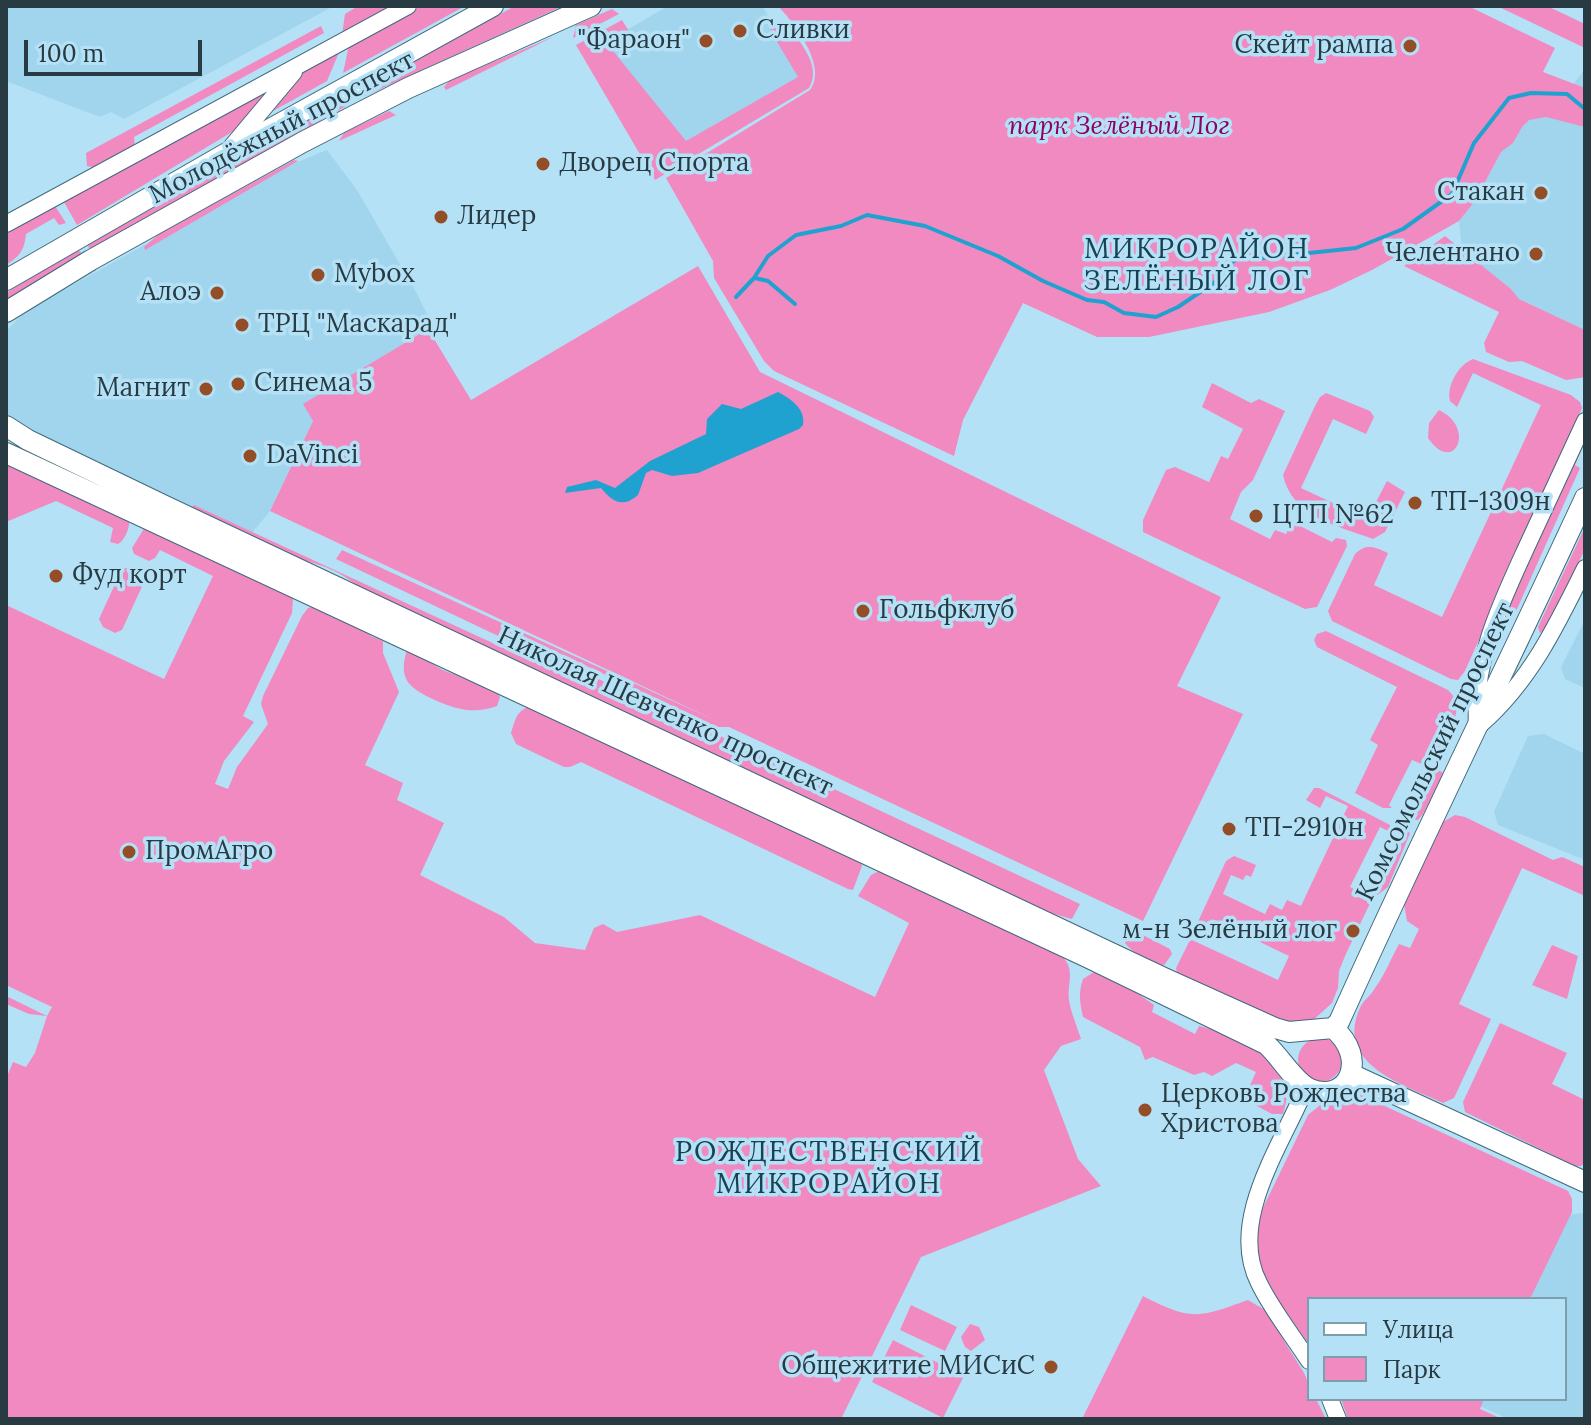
<!DOCTYPE html>
<meta charset="utf-8">
<style>
body{margin:0}
#map{position:relative;width:1591px;height:1425px;overflow:hidden;background:#b4e1f5;font-family:Lora,serif}
canvas{display:block}
.frame{position:absolute;inset:0;border:8px solid #283a42;pointer-events:none}
.legend{position:absolute;left:1307px;top:1297px;width:260px;height:104px;box-sizing:border-box;background:#b4e1f5;border:2px solid #7c9ead;margin:0;padding:10px 14px;list-style:none;font-size:24px;color:#283a42}
.legend li{display:flex;align-items:center;gap:16px;height:40px}
.legend b{width:40px;border:2px solid #7c9ead}
.scale{position:absolute;left:24px;top:40px;width:178px;height:36px;box-sizing:border-box;border:4px solid #283a42;border-top:0;padding-left:10px;font-size:24px;line-height:28px;white-space:nowrap;color:#283a42;-webkit-text-stroke:6px #b4e1f5;paint-order:stroke}
</style>
<div id="map">
<canvas width="1591" height="1425"></canvas>
<div class="frame"></div>
<ul class="legend">
<li><b style="height:10px;background:#fff"></b>Улица</li>
<li><b style="height:22px;background:#f18ac1"></b>Парк</li>
</ul>
<div class="scale">100 m</div>
</div>
<script>
const c = document.querySelector('canvas').getContext('2d');
c.lineJoin = 'round';
function paint(path, color) {
  c.fillStyle = color;
  c.fill(path, 'evenodd');
}
function trace(path, color, width, dash) {
  c.strokeStyle = color;
  c.lineWidth = width;
  c.lineCap = dash ? 'butt' : 'round';
  c.setLineDash(dash || []);
  c.stroke(path);
}
function label(font, color, halo, rows, align = 'center') {
  c.font = font + ' Lora,serif';
  c.lineWidth = 7;
  c.setLineDash([]);
  c.textBaseline = 'middle';
  c.strokeStyle = halo;
  c.fillStyle = color;
  for (const [text, x, y, turn = 0] of rows) {
    c.save();
    c.translate(x, y);
    c.rotate((+turn || 0) * Math.PI / 180);
    c.textAlign = isNaN(turn) ? turn : align;
    if (halo) c.strokeText(text, 0, 0);
    c.fillText(text, 0, 0);
    c.restore();
  }
}
paint(new Path2D(`
 M6,6H329L330,8L124,119L111,112L100,117L6,81Z
 M668,6H762L806,77L686,147L601,45Z
 M1585,69V330L1519,299L1511,289L1462,251L1459,221L1475,201L1501,152L1523,117L1555,108Z
 M327,150L357,190L416,292L430,320L428,329L304,404L313,421L270,511L251,534L20,426L6,413V331L26,311L283,168Z
 M1585,620V688L1565,679L1561,667Z
 M1544,734L1585,754V860L1498,825L1494,812L1528,736Z
 M1585,1213V1419H1509L1482,1407L1478,1399H1565V1299H1526L1566,1215Z`), '#a0d5ed');
paint(new Path2D(`
 M358,6H391L342,35L345,14Z
 M422,6H465L343,73L349,45Z
 M515,6H563L358,99V93Z
 M778,6H1468L1555,48L1543,72L1585,88V127L1546,117L1529,120L1522,127L1513,143L1501,152L1475,201L1459,221L1372,270L1330,290L1269,312L1149,337H1097L1023,303L963,420L954,456L774,371L764,361L714,278L713,261L666,178L810,90C828,67 795,24 778,6Z
 M1497,6H1547L1585,24V48Z
 M612,9L619,14L573,38L576,25Z
 M622,20L630,33L609,46L686,141L798,77L770,30L786,21C798,41 823,65 809,88L655,180L576,45Z
 M321,26L324,33L134,137L135,148L97,168L87,166L86,153Z
 M553,37L446,90L444,87L450,80Z
 M340,50L327,81L264,116L306,69Z
 M276,85L242,126L77,225L64,202Z
 M345,100L348,101V105L92,249L88,247L89,244Z
 M389,111L396,115L339,141L344,133Z
 M294,160L298,161L145,250L144,247L159,234Z
 M55,206L66,223L59,225L54,218L26,234C24,251 20,256 6,265V234Z
 M1445,236L1511,289L1519,299L1585,330V377L1566,380L1522,361L1509,362L1486,352L1484,343L1499,312L1404,266Z
 M77,250L81,252L80,255L6,301V293Z
 M698,266L760,372L1221,597L1177,686L1243,714L1143,921L729,727H717L550,649L513,643L336,559L342,550L721,723L270,511L313,421L303,404L428,329L471,400Z
 M1473,359L1571,395L1580,402L1582,408L1465,671L1458,680L1451,679L1332,621L1328,611L1355,554C1367,543 1374,547 1388,553L1374,585L1442,617L1541,405L1473,373L1457,407L1450,401C1446,386 1459,364 1473,359Z
 M1212,383L1251,403L1259,399L1285,411L1253,480L1241,492L1230,519L1270,539L1275,530L1286,534L1292,522L1332,542L1336,538L1346,540L1347,546L1317,607L1305,609L1143,532V520L1166,470L1175,467L1209,482L1221,456L1228,459L1243,429L1202,407Z
 M1326,393L1370,411L1374,417L1366,434L1333,419L1301,488L1367,519L1387,481L1405,492L1385,532L1373,539C1338,526 1292,517 1283,475L1315,406L1320,397Z
 M1439,410C1477,428 1454,476 1428,438L1429,423Z
 M1585,435V442L1575,465L1580,468L1513,618L1507,621L1502,612Z
 M6,460L129,520C130,528 125,540 118,544L110,542L113,528L56,501L6,522Z
 M194,505L512,652L562,662L1080,904L1072,919L1050,913L996,889L360,588C343,573 324,565 302,560L191,508Z
 M145,527L289,593L293,599L292,613L243,716L254,722L224,761L215,784L228,789L237,767L268,724L261,704L263,696L302,616L308,608L315,606L353,621L371,636L383,641V653L399,692L365,765L403,783L397,800L444,823L420,875L504,917L535,943L585,950L594,928L603,924L617,932L700,915L875,997L909,923L858,896L871,875L879,871L890,875L1062,956C1076,971 1067,982 1069,1000C1071,1013 1077,1026 1081,1039L1061,1046L1044,1070L1078,1159L1101,1186L921,1257L841,1419H6V1079L13,1062L26,1067L35,1053L47,1016L29,1014L6,1004V996L47,1016L52,1007L6,985V605L164,679L213,576L160,550L155,558L149,561L134,554L132,548Z
 M1585,527V549L1547,629L1540,633L1538,627Z
 M129,567L141,572L145,580L122,630L115,633L103,627L99,619L122,569Z
 M1326,631L1448,690L1457,700C1457,726 1446,750 1424,765L1412,760L1389,805L1392,808H1383L1355,793L1378,745L1370,740L1397,687L1317,647L1314,640L1317,634Z
 M407,650C427,656 429,664 445,671C459,677 474,678 487,683C494,686 496,691 500,697L497,706C475,714 458,710 437,701C411,689 397,681 407,650Z
 M529,707L861,862L862,866L853,890L848,889L581,762L570,767H564L516,744L511,733C515,721 516,711 529,707Z
 M1437,769L1443,773L1441,779L1423,814L1418,820H1411V814L1431,774Z
 M1314,788H1319L1390,825V832L1380,827L1350,887L1370,897L1402,834L1406,830L1410,833L1388,887L1372,899L1345,956L1339,971L1338,988L1332,1003L1311,1022L1292,1025L1177,973L1176,968L1189,942L1192,940L1278,980L1289,956L1212,919L1203,935L1198,932L1196,926L1226,861L1234,856L1256,865L1251,877L1246,875L1243,880L1231,875L1223,894L1265,914L1270,904L1282,910L1287,900L1301,906L1348,806L1326,796L1320,808L1306,800Z
 M1455,815L1465,817L1553,860L1562,857L1585,867V896L1522,868L1459,1004L1491,1019L1454,1098L1443,1103C1405,1085 1334,1065 1360,1008C1363,1000 1371,996 1375,988C1385,975 1391,958 1399,944L1410,948L1419,929L1407,921L1404,904L1443,822Z
 M1129,928L1170,949L1172,954L1165,964L1160,967C1146,960 1135,955 1125,943Z
 M1552,945L1578,956L1567,999L1532,985Z
 M1094,972L1127,986L1154,1005L1152,1012L1195,1034L1199,1026C1243,1037 1303,1057 1283,1114H1272L1244,1099L1256,1072L1236,1063L1212,1076L1204,1072L1194,1075L1153,1057L1145,1060L1140,1047L1083,1017C1080,1003 1078,993 1083,979Z
 M1500,1023L1567,1053L1552,1084L1585,1100V1163L1581,1166H1575L1465,1112L1463,1102Z
 M1298 1060a22 22 0 1 1 44 0a22 22 0 1 1-44 0Z
 M1342,1095H1361L1568,1191L1572,1199V1212L1530,1299H1309V1345L1265,1281L1256,1253L1259,1216L1308,1115L1325,1101Z
 M1143,1296C1191,1321 1198,1318 1248,1300L1265,1310L1304,1373L1309,1384V1399H1316L1326,1419H1082Z
 M911,1305L957,1327L945,1351L900,1330Z
 M970,1324L979,1327L985,1340L971,1351L965,1347L961,1337Z
 M893,1340L964,1376L943,1418L872,1382Z
 M1341,1399H1484L1480,1409L1502,1419H1348Z`), '#f18ac1');
paint(new Path2D(`
 M778,392C791,399 806,409 803,425L799,429L698,473L672,476L652,470L646,473L638,495C622,509 612,501 601,488L565,493L567,487L596,480L615,488L650,461L706,434L707,419L722,404L741,409Z`), '#1fa2cf');
trace(new Path2D(`
 M755,278L768,281L795,304
 M736,297L754,278L768,256L796,235L841,226L867,215L925,226L998,256L1043,281L1087,300L1104,302L1124,313L1156,317L1178,307L1221,278L1231,263L1238,258H1262L1356,248L1403,229L1452,194L1474,143L1509,98L1531,93L1567,94L1585,109`), '#1fa2cf', 4);
const minor = new Path2D(`
 M232,146L294,72
 M6,224L408,6
 M1481,724C1530,681 1557,625 1585,568
 M1477,726C1473,659 1501,603 1528,544C1547,503 1566,462 1585,421
 M1306,1087C1282,1145 1227,1221 1259,1283C1272,1310 1293,1336 1309,1361
 M1330,1399L1338,1419`);
const major = new Path2D(`
 M6,280L225,154L493,6
 M6,312L91,260L303,142L408,88L591,6
 M6,426L28,440L165,506L1164,978L1275,1028L1289,1032L1333,1028C1369,1058 1349,1104 1310,1089C1294,1082 1280,1056 1266,1044L1087,957L6,453
 M1333,1028L1339,1022C1418,846 1504,673 1585,498
 M1351,1074L1585,1182`);
trace(minor, '#40697b', 18);
trace(major, '#40697b', 22);
trace(minor, '#fff', 16);
trace(major, '#fff', 20);
for (const [x, y, r, color] of [
 [740,31,8,"#944e27"],
 [706,41,8,"#944e27"],
 [1410,46,8,"#944e27"],
 [543,164,8,"#944e27"],
 [1541,193,8,"#944e27"],
 [441,217,8,"#944e27"],
 [1536,254,8,"#944e27"],
 [318,275,8,"#944e27"],
 [217,293,8,"#944e27"],
 [242,325,8,"#944e27"],
 [238,384,8,"#944e27"],
 [206,389,8,"#944e27"],
 [250,456,8,"#944e27"],
 [1415,503,8,"#944e27"],
 [1256,516,8,"#944e27"],
 [56,576,8,"#944e27"],
 [863,611,8,"#944e27"],
 [1229,829,8,"#944e27"],
 [129,852,8,"#944e27"],
 [1353,931,8,"#944e27"],
 [1145,1110,8,"#944e27"],
 [1051,1367,8,"#944e27"]
]) {
  const dot = new Path2D();
  dot.arc(x, y, r, 0, 2 * Math.PI);
  c.fillStyle = color;
  c.fill(dot);
  trace(dot, '#b4e1f5', 3);
}
label('26px', '#283a42', '#b4e1f5', [
 ["Сливки",756,31],
 ["\"Фараон\"",690,41,"right"],
 ["Скейт рампа",1394,46,"right"],
 ["Дворец Спорта",559,164],
 ["Стакан",1525,193,"right"],
 ["Лидер",457,217],
 ["Челентано",1520,254,"right"],
 ["Mybox",334,275],
 ["Алоэ",201,293,"right"],
 ["ТРЦ \"Маскарад\"",258,325],
 ["Синема 5",254,384],
 ["Магнит",190,389,"right"],
 ["DaVinci",266,456],
 ["ТП-1309н",1431,503],
 ["ЦТП №62",1272,516],
 ["Фуд корт",72,576],
 ["Гольфклуб",879,611],
 ["ТП-2910н",1245,829],
 ["ПромАгро",145,852],
 ["м-н Зелёный лог",1337,931,"right"],
 ["Церковь Рождества",1161,1095],
 ["Христова",1161,1125],
 ["Общежитие МИСиС",1035,1367,"right"]
], 'left');
label('italic 26px', '#900062', '#b4e1f5', [
 ["парк Зелёный Лог",1119,127]
]);
label('26px', '#283a42', '#b4e1f5', [
 ["Молодёжный проспект",282,128,-28],
 ["Николая Шевченко проспект",665,712,25],
 ["Комсомольский проспект",1436,752,-64]
]);
c.letterSpacing = '2px';
label('28px', '#184253', '#b4e1f5', [
 ["МИКРОРАЙОН",1197,250],
 ["ЗЕЛЁНЫЙ ЛОГ",1197,282],
 ["РОЖДЕСТВЕНСКИЙ",829,1153],
 ["МИКРОРАЙОН",829,1185]
]);
c.letterSpacing = '0px';
</script>
